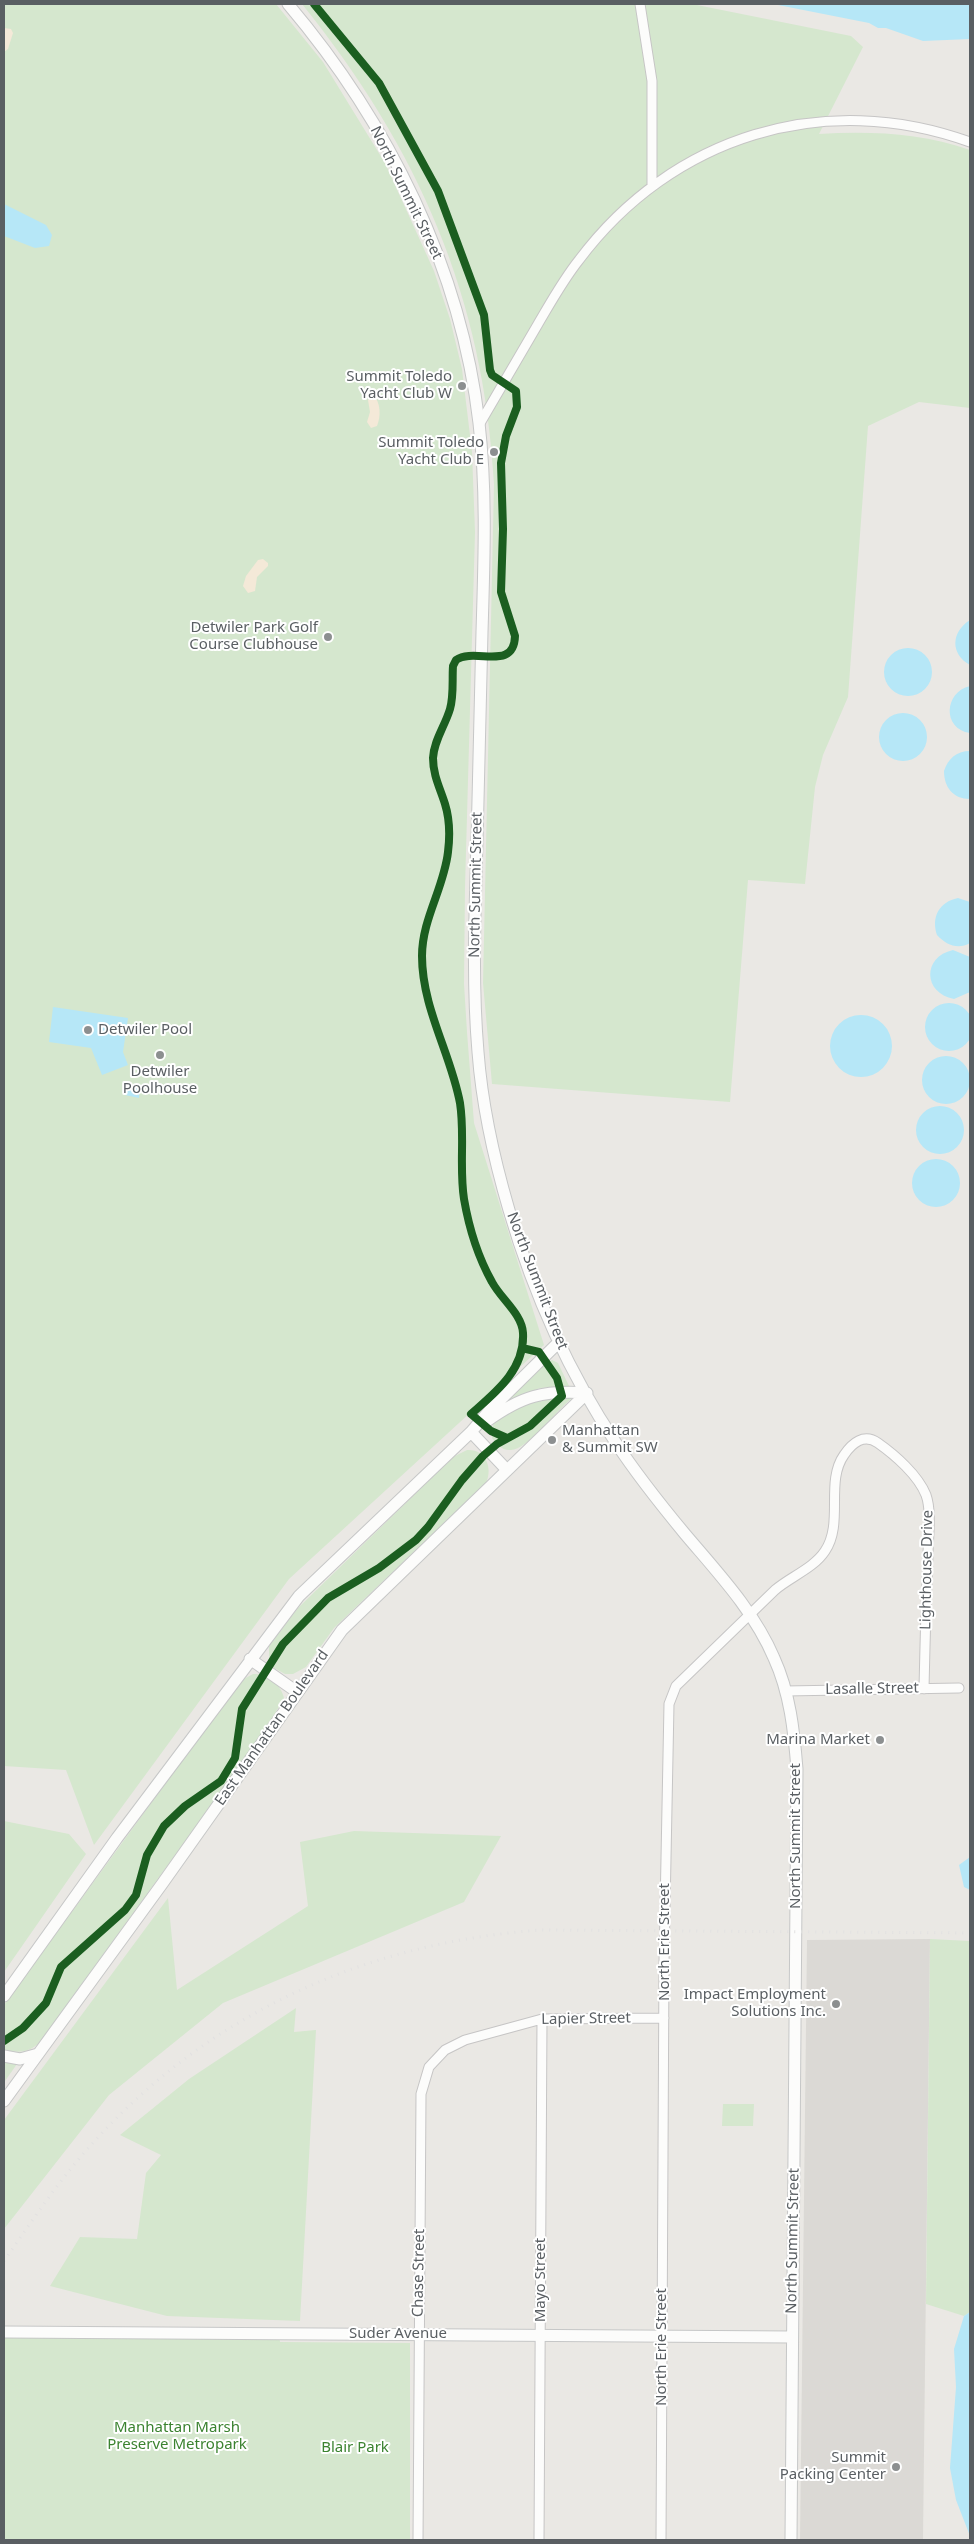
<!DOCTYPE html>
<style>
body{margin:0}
#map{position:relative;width:974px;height:2544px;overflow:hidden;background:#eae8e4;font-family:"Noto Sans",sans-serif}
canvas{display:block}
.frame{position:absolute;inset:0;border:5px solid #5a5f63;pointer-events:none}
</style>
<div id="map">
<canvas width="974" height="2544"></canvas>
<div class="frame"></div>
</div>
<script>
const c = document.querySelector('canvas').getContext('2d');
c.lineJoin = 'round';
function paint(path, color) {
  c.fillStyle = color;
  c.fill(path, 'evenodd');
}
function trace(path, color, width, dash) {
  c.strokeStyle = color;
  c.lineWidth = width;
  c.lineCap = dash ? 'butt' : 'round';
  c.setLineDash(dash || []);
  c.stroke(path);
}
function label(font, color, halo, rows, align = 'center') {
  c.font = font + ' "Noto Sans",sans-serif';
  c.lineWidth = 4;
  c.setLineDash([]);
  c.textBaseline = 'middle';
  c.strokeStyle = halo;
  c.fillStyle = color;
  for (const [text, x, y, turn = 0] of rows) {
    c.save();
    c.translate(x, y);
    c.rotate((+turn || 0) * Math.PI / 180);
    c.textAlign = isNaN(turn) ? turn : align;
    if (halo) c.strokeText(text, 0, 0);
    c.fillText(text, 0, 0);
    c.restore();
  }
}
paint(new Path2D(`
 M930,1939L923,2540H800L807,1940Z`), '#dbd9d5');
paint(new Path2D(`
 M4,4H276L323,62L385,163L434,271L450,319L462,369L472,452L475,532L465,887L464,984L467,1032L474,1123L544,1345L289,1579L94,1845L66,1770L4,1766Z
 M302,4H692L851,36L863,47L819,134C871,131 921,133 970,150V408L919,402L868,426L848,697L823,755L815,787L805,884L748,880L730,1102L492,1084L483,983L494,484C484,297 418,148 302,4Z
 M552,1360L558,1363L569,1386L540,1388L508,1400L547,1362Z
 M571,1396V1399C557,1410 527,1450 511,1450C502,1451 497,1444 492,1438L493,1422L524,1402Z
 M467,1450C486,1449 493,1468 486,1483L334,1628L306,1667L293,1674H285L274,1668L269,1658V1646L298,1608L453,1457Z
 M253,1674C266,1673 281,1684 284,1698L264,1732L40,2042C29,2053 19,2053 4,2050V2005L240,1681Z
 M4,1821L69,1834L86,1854L4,1972Z
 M354,1831L501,1836L464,1902L223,2003L109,2095L4,2229V2120L168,1898L177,1990L308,1906L300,1842Z
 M930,1939L970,1941V2312L964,2316L926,2304Z
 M296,2008L294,2032L316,2030L300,2321L167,2316L50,2286L80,2237L137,2239L146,2173L161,2155L120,2135L189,2079Z
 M4,2061L17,2064L5,2081H4Z
 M723,2104H754L753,2126H722Z
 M4,2332L279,2334L280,2342L410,2343V2540H4Z`), '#d5e7ce');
paint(new Path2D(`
 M4,28L11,29L13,33L8,49L4,52Z
 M373,395C381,402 381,417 377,426L371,428L367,422L370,412L368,400Z
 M263,559L268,563V566L257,577L255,591L248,593L243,586L246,576L258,560Z`), '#f4e9d8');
paint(new Path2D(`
 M773,4H970V39L923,41L886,28H878L869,23Z
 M4,204L46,225L52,235L49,246L35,248L4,236Z
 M970,620V665C950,654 951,632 970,620Z
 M884 672a24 24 0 1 1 48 0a24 24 0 1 1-48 0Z
 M970,686V733C942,729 944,692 970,686Z
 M879 737a24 24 0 1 1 48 0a24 24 0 1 1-48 0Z
 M970,751V799C953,799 944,787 944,771C948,759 956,751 970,751Z
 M958,898L970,902V943C958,950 946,945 937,935C931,917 939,902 958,898Z
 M953,950L970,957V992L954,999C923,993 922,957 953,950Z
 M925 1027a24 24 0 1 1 48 0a24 24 0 1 1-48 0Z
 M53,1007L128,1018L123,1052L128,1065L102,1075L91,1048L49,1042Z
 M830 1046a31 31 0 1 1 62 0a31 31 0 1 1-62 0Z
 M922 1080a24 24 0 1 1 48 0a24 24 0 1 1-48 0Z
 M140,1085L139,1098L125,1095L123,1091L130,1089L134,1091L135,1087Z
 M916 1130a24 24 0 1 1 48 0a24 24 0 1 1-48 0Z
 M912 1183a24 24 0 1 1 48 0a24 24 0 1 1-48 0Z
 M970,1857V1890L964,1887L959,1865Z
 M970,2312V2536L956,2500L950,2468L956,2387L954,2349L964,2316Z`), '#b6e7f7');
const street = new Path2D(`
 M640,4L652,81V184
 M479,425C499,391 518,358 538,324C551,302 563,280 579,260C672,136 824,89 970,142
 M785,1691L959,1688
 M418,2540L421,2094L429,2067L445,2050L465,2040L542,2019L664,2018
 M539,2540L542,2019
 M661,2540L664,1961L669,1704L676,1686L775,1590C790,1577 814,1568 825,1551C844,1523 825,1482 844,1455C852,1443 864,1433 878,1443C895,1455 918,1475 926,1495C932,1512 928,1538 928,1556C926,1600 925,1644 924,1689`);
const secondary = new Path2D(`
 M288,4C388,122 461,268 479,423C487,492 484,563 482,632C480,702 479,772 477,842C475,912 472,982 478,1052C482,1105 494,1159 509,1210C533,1292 569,1373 616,1443C637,1475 661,1505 685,1534C718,1573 754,1611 774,1658C790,1693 794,1731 797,1769L791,2540
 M487,1421C522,1396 543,1390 587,1393
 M471,1432L507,1470
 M250,1659L297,1692
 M4,1996L117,1838L299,1596L471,1432L489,1411L559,1342
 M4,2056L20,2059L38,2054
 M4,2101L162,1884L342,1630L587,1393
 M4,2332L792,2337`);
trace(street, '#c6c5c5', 11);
trace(secondary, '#c6c7c7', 13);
trace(street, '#fcfcfb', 9);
trace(secondary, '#fcfcfb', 11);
trace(new Path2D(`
 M4,2261C32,2221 59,2180 92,2144C209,2013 368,1942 541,1930L970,1933`), '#e2e1e1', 3, [1, 6]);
trace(new Path2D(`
 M314,4L379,83L438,191L484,315L490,370L492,375L516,391L517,407L506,436L501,463L503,529L501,592L515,636C514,672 475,647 456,660L453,666C452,680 454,695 450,709C445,726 434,740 433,758C433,775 440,788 445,804C450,820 450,836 448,852C444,888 422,919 422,956C422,1008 451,1054 460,1103C465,1135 459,1167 464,1199C469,1228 478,1257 492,1282C501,1299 522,1314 523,1333C525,1370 495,1393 471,1414L491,1431L507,1438
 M4,2041L23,2028L46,2003L61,1967L125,1910L136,1895L147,1855L164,1826L185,1806L221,1781L235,1758L242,1709L283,1644L328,1598L379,1568L416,1540L428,1527L462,1480L483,1456L497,1444L530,1426L562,1396L557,1378L539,1352L522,1348`), '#1b5e20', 8);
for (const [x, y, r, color] of [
 [462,386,5,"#8c8f90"],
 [494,452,5,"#8c8f90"],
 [328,637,5,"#8c8f90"],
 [88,1030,5,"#8c8f90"],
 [160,1055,5,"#8c8f90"],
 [552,1440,5,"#8c8f90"],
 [880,1740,5,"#8c8f90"],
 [836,2004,5,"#8c8f90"],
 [896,2467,5,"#8c8f90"]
]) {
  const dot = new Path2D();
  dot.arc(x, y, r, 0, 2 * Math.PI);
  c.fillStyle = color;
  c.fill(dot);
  trace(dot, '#fff', 2);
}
label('15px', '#5a5f63', '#fff', [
 ["North Summit Street",406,193,64],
 ["North Summit Street",476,885,-89],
 ["North Summit Street",537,1281,69],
 ["Lighthouse Drive",927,1570,-89],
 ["Lasalle Street",872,1689,-1],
 ["East Manhattan Boulevard",272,1728,-55],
 ["North Summit Street",796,1836,-90],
 ["North Erie Street",665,1942,-90],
 ["Lapier Street",586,2019,-1],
 ["North Summit Street",793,2241,-89],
 ["Chase Street",419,2273,-89],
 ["Mayo Street",541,2280,-90],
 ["Suder Avenue",398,2334],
 ["North Erie Street",662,2347,-90]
]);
label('15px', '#5a5f63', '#fff', [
 ["Summit Toledo",452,377],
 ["Yacht Club W",452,394],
 ["Summit Toledo",484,443],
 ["Yacht Club E",484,460],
 ["Detwiler Park Golf",318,628],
 ["Course Clubhouse",318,645],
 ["Detwiler Pool",98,1030,"left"],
 ["Detwiler",160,1072,"center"],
 ["Poolhouse",160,1089,"center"],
 ["Manhattan",562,1431,"left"],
 ["& Summit SW",562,1448,"left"],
 ["Marina Market",870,1740],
 ["Impact Employment",826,1995],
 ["Solutions Inc.",826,2012],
 ["Summit",886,2458],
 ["Packing Center",886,2475]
], 'right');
label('15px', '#3b8330', '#fff', [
 ["Manhattan Marsh",177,2428],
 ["Preserve Metropark",177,2445],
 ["Blair Park",355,2448]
]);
</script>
